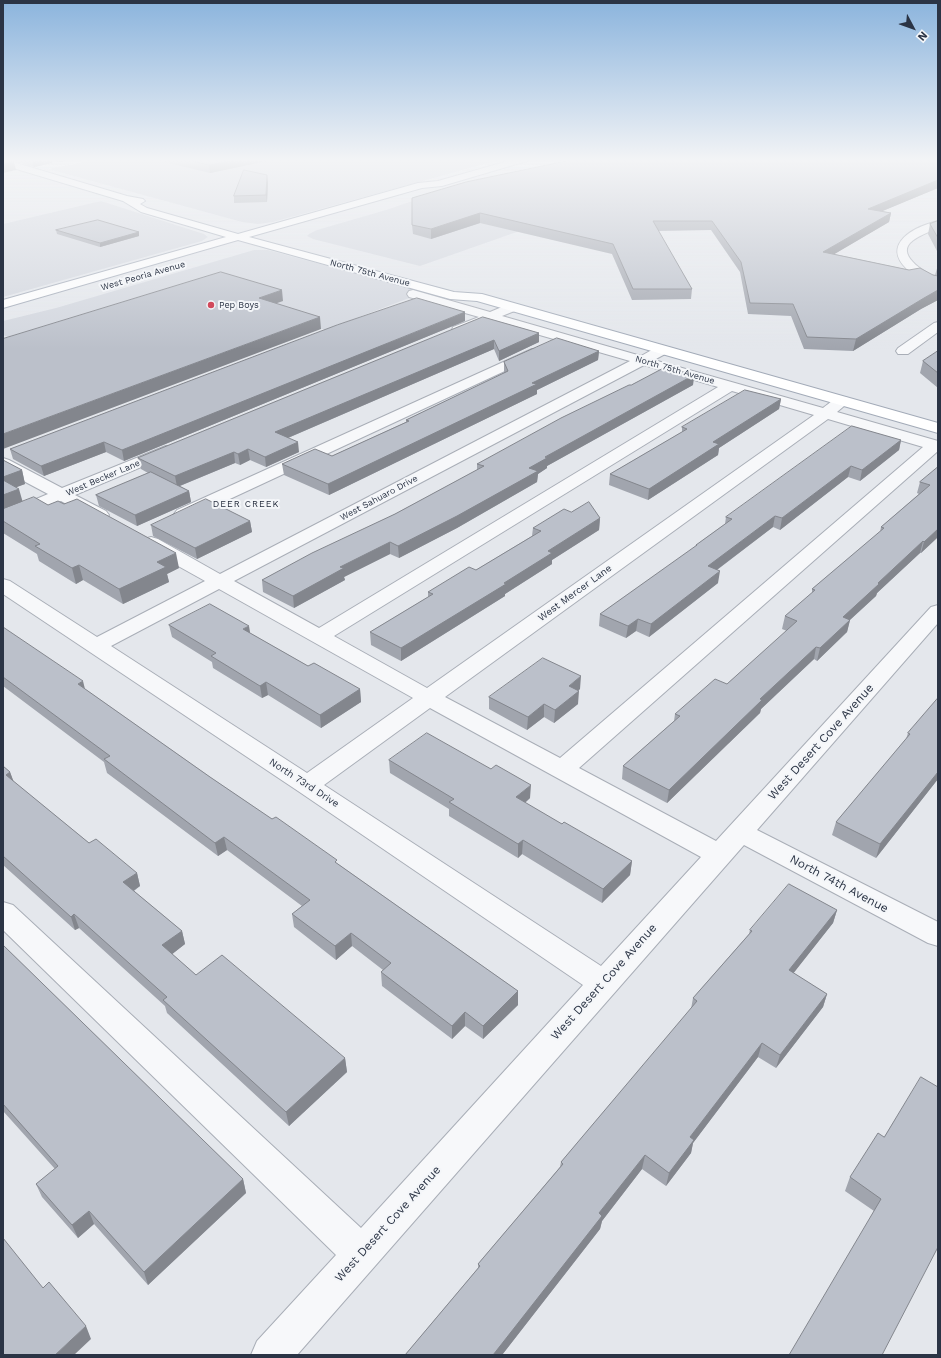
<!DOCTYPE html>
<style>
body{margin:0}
#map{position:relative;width:941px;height:1358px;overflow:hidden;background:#e4e7ec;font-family:"Work Sans",sans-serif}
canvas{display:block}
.frame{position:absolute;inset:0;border:4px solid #2b3445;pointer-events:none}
.north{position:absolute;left:893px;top:8px;width:40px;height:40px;-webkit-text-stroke:3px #f4f6f9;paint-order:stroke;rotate:131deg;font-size:11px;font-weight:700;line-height:16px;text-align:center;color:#2b3445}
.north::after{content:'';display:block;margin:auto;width:14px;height:18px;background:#2b3445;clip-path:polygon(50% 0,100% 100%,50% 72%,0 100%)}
</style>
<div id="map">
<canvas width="941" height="1358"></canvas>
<div class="frame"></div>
<div class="north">N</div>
</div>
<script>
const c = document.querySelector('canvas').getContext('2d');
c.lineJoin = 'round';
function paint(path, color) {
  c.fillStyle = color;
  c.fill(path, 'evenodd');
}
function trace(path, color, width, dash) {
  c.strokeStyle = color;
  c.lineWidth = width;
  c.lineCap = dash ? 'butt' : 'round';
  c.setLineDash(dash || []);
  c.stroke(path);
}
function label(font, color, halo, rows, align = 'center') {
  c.font = font + ' "Work Sans",sans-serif';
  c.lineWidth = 4;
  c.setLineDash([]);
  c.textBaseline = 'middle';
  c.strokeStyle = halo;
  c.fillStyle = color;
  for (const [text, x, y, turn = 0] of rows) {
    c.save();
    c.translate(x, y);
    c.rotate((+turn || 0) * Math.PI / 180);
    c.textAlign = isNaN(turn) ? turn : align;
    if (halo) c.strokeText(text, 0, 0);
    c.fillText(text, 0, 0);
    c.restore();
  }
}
paint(new Path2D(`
 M100,159H503L273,222L258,224L242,222L48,169Z
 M450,188L568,214L420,266L313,239L307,236L309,234L317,230L386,210Z
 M101,201L204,234L208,237L202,241L3,297V224Z
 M254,250H268L425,292L325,330L260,309L42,351L3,335V321L56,308Z`), '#d2d6de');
const minor = new Path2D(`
 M10,159H24L23,161L3,166V160Z
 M938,221V228C929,232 917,236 910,243C897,257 928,274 938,279V286C929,284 921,279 913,274C878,248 909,228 938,221Z
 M413,290L490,312L509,304H517L519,307L517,310L502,316L641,356L657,347H667L669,350L667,353L654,360L823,408C831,402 838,395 848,398L850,401L837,412L938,441V451L579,768L716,841L931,607L938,605V623L757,830L938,922V946L928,943L744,845L297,1355H251L257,1341L336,1255L3,930V902L13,905L361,1228L583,985L298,791L3,594V579L10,581L97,637L205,581L144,547L142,543L144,539L151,537L158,539L220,574L630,361L491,321L463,333H453L452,330L453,327L479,317L409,297L407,294L409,291ZM644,365L718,387L319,628L234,581ZM732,391L814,415L427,688L334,636ZM828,419L923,447L560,758L445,697ZM219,589L413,698L307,773L111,646ZM430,708L701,857L601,966L324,785Z
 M938,322V332L908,354H898L896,351L898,348L934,323Z
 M532,349L537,350L539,353L537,356L189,518L183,519L177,518L174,514L177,510Z
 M166,446L172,448L174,451L172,454L75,495L106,511L109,515L106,519C91,522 74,508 61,501L3,524V513L48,494L3,470V458L9,460L62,488Z`);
const major = new Path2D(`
 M3,159L127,196L143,199L145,201L140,204L147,208L238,234L418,183L438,181L515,159H528L527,161L442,186L422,188L249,237L454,292L482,294L938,423V433L477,301L450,299L238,240L3,308V300L226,237L141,212L123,201L3,165Z`);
trace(minor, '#a9aeb7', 2);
trace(major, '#a3abb8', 2);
paint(minor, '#f7f8fa');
paint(major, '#fff');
paint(new Path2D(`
 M21,159H76L59,162L51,160L52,163L34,167L21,163Z
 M152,159H276L210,173Z
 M558,159H938V188L882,211L891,213L889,222L834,254L909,270L935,275L938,265V300L921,309L853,351L804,349L791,316L748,314L740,272L711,230L658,231L692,289L691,299L632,300L612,254L480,223L431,239L413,234L412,225L567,161Z
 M268,182L267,202L234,203V196Z
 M938,221V253L928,234L930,224Z
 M56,230L139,232V236L100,247L57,234Z
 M483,317L539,333V342L499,361L494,349L288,438L299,452L266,467L250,460L240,465L235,463L180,486L189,491L191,502L137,526L99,506L96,495L148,473L141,469L138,458Z
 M465,321L124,461L106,452L44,476L13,459L10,449Z
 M599,351L598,360L537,390V394L329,495L284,475L282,464L332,456L406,422V420L504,373V362Z
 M938,351V388L920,373L923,361Z
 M694,375L693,385L547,466V468L538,474L537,482L457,528L399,558L390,554L344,577L345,580L294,608L263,592L262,580L395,514L477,470V464Z
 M781,399L779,409L719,448L718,455L648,500L609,485L610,474L682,432V427Z
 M901,440L899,450L860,481L848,477L780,530L773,527L717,570L718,583L649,637L636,631L626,638L599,626L600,614L695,547L696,545L725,524L726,517Z
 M3,460L22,470L25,484L16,487L22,502L48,505L179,568L167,574L169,582L123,604L83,580L76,584L39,561L37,554L3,533Z
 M938,467V537L921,553H920L877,593L876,596L850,620L847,632L817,661L814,659L761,709L760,713L667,803L622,779L623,766L674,721L675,714L727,684L787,631L782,629L785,616L812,593V589L880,532L881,527L919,494L917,493L920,482Z
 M571,512L600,518L599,530L552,560V564L505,594V596L401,661L371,645L370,632L428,597V592L476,570L532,536L533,528Z
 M250,521L252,532L197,559L153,536L151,525Z
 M169,625L250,633L308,666L360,689L361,702L321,728L268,695L262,698L213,668L212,662L172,637Z
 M3,627L85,689L210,777L338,864L518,991V1005L483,1039L465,1026L452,1039L382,986L381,972L383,970L352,946L336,960L294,927L292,914L302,906L227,850L218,856L107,773L104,762L3,686Z
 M580,689L578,691V704L554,723L544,717L527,730L489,709V697Z
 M938,697V779L876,858L832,835L836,822L906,739L908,733L937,699Z
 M389,760L530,798L525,803L562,824L632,861L630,875L602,903L522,854L518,858L449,816V809L390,773Z
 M3,766L10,772L13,781L89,843L137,873L140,886L134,891L182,931L185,944L172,954L196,975L345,1058L347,1072L289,1126L167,1013L165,1006L79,928L75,930L3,865Z
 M837,910L833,923L793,973L827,994L823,1007L776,1068L758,1057L693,1143L691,1153L666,1186L642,1169L602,1221L600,1229L502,1355H405L478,1268V1264L560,1167L561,1162L691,1009L693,998L749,934L750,930Z
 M3,945L243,1179L246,1193L148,1285L94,1224L78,1238L42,1197L36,1184L55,1169L3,1111Z
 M884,1137L882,1355L874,1211L845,1191L850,1177Z`), '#a1a5ae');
paint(new Path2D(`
 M32,159H51L52,163L34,167Z
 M58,159H76L59,162Z
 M237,159H276L210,173L209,165Z
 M14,162L16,170L3,173V164Z
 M267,175L268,182L267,202L266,195Z
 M938,179V188L866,218L868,209Z
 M480,213V223L431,239V229Z
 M891,213L889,222L821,262L823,252Z
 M139,232V236L100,247V243Z
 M282,290L283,301L260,309L259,298Z
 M938,290V300L921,309L853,351L856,339L924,298Z
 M465,312V321L124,461L122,450Z
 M320,317L321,329L3,449V434Z
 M539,333V342L499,361V351Z
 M494,340V349L276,443L275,432Z
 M599,351L598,360L537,390V394L329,495L328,484L532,383Z
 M694,375L693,385L547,466V468L538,474L537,482L457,528L399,558L398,546L529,468L545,457Z
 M781,399L779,409L719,448L718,455L648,500L649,489L713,442Z
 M901,440L899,450L860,481L862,470Z
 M104,442L106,452L44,476L41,466Z
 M298,442L299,452L266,467L265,457Z
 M248,449L250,460L240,465L238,454Z
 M234,452L235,463L177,487L175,476Z
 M851,466L848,477L780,530L782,518Z
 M22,470L25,484L4,492L3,489V477Z
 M19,489L23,503L3,511V495Z
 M189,491L191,502L137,526L135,515Z
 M775,516L773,527L706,578L708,566Z
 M600,518L599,530L552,560V564L505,594V596L401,661V648L504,583L548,551Z
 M250,521L252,532L197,559L195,548Z
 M938,529V537L921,553L924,542Z
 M923,541L920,553L877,593L876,596L840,629L843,617L878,583Z
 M390,542V554L344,577L345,580L294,608L293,596L340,567Z
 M176,553L179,568L167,574L169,582L123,604L119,589L157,562Z
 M79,565L83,580L76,584L72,568Z
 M720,571L718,583L649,637L651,624Z
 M638,619L636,631L626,638L628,626Z
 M850,620L847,632L817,661L820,648Z
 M249,626L251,638L243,629Z
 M816,647L814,659L761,709L760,713L667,803L669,790L760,699Z
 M581,676L580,689L568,698L569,686Z
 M83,681L86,693L78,684Z
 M266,682L268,695L262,698L260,686Z
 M360,689L361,702L321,728L320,715Z
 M579,691L578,704L554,723L555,710Z
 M544,704V717L527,730L528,717Z
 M10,772L15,785L6,775Z
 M938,772V779L876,858L880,844Z
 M531,785L530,798L515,811L516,797Z
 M224,837L227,850L218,856L215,843Z
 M523,840L522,854L518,858V844Z
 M632,861L630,875L602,903L603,889Z
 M137,873L140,886L127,895L123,882Z
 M837,910L833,923L785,984L789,970Z
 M74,914L79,928L75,930L71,917Z
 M182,931L185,944L166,959L162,945Z
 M351,933L352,946L336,960L335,946Z
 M518,991V1005L483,1039V1026Z
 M827,994L823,1007L776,1068L780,1055Z
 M465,1012V1026L452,1039V1026Z
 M762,1043L758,1057L693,1143L691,1153L666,1186L669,1173L690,1137Z
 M345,1058L347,1072L289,1126L286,1112Z
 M645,1155L642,1169L602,1221L600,1229L502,1355H493L599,1213Z
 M243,1179L246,1193L148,1285L144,1272Z
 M89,1211L94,1224L78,1238L72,1225Z
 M86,1326L91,1339L74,1355H55Z`), '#83868d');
const building = new Path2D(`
 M185,159H237L209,165Z
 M576,159H938V180L868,209L891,213L823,252L909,270L920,268L933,275L938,276V290L924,298L856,339L807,337L793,304L750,303L741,262L712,221H653L692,289H633L613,244L480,213L431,229L412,225V198L466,182Z
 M3,160L14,162L3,164Z
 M244,170L267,175L266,195L234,196Z
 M98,220L139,232L100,243L56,230Z
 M938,221V238L930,224Z
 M221,272L282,290L259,298L320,317L3,434V339Z
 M417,298L465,312L122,450L104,442L41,466L10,449L337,325Z
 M483,317L539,333L499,351L494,340L275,432L298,442L265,457L248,449L238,454L234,452L175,476L138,458Z
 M557,338L599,351L532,383L537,384L328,484L282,464L315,449L332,456L409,421L406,420L508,371L504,362Z
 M938,351V373L923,361Z
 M666,367L694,375L545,457L547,458L529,468L538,471L457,516L398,546L390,542L340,567L344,568L293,596L262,580L312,553L395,514L484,466L477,464L561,418L629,385H631Z
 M745,390L781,399L713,442L719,444L649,489L610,474L687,429L682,427Z
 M852,426L901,440L862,470L851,466L782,518L775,516L708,566L720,571L651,624L638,619L628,626L600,614L697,545H696L732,519L726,517Z
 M3,460L22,470L3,477Z
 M938,467V529L924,542L923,541L878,583L879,584L843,617L850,620L820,648L816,647L760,699L762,700L669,790L623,766L680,716L675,714L715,679L727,684L797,621L785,616L815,590L812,589L884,528L881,527L930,485L920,482Z
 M151,472L189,491L135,515L96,495Z
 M3,480L19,489L3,495Z
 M34,497L48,505L58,501L64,504L77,499L176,553L157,562L166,567L119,589L79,565L72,568L35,546L40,544L3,521V509Z
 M206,499L250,521L195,548L151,525Z
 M589,502L600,518L548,551L552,553L504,583L506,584L401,648L370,632L433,594L428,592L469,567L476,570L541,531L533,528L564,509L571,512Z
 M210,604L249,626L243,629L308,666L314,663L360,689L320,715L266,682L260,686L211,656L216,653L169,625Z
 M3,627L83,681L78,684L210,777L272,819L276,817L337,860L335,862L518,991L483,1026L465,1012L452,1026L381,972L391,963L351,933L335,946L292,914L310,900L224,837L215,843L104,759L110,756L3,677Z
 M543,658L581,676L569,686L579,691L555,710L544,704L528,717L489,697Z
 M938,698V772L880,844L836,822L910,734L908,733Z
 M427,733L491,769L496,765L531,785L516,797L562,824L564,822L632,861L603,889L523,840L518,844L449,802L454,799L389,760Z
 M3,766L10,772L6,775L89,843L96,839L137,873L123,882L182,931L162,945L196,975L222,955L345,1058L286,1112L163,1000L167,997L74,914L71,917L3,856Z
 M789,884L837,910L789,970L827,994L780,1055L762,1043L690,1137L694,1140L669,1173L645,1155L599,1213L602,1216L493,1355H405L480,1266L478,1264L563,1164L561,1162L697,1001L693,998L752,931L750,930Z
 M3,945L243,1179L144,1272L89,1211L72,1225L36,1184L58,1166L3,1104Z
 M921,1077L938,1087V1247L882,1355H789L881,1199L850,1177L878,1133L884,1137Z
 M3,1238L43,1288L49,1282L86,1326L55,1355H3Z`);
paint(building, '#bbc0ca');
trace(building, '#83868d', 1);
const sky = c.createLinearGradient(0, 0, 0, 349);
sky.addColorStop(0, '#8bb4dd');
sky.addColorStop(0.46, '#f3f4f6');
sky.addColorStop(1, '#f3f4f600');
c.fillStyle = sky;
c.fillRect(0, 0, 941, 349);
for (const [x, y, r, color] of [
 [211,305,4,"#d1495b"]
]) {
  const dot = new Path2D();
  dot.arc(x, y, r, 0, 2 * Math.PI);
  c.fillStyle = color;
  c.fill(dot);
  trace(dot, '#f4f6f9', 1.5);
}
label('9px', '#2b3445', '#f4f6f9', [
 ["North 75th Avenue",370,273,15],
 ["West Peoria Avenue",143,276,-16],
 ["North 75th Avenue",675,370,16],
 ["West Becker Lane",103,478,-23],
 ["West Sahuaro Drive",379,498,-28]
]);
label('9px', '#2b3445', '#f4f6f9', [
 ["Pep Boys",219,305]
], 'left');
c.letterSpacing = '1px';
label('9px', '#1d2536', '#f4f6f9', [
 ["DEER CREEK",246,504]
]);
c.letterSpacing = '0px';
label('10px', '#2b3445', '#f4f6f9', [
 ["West Mercer Lane",575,593,-36],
 ["North 73rd Drive",304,783,33]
]);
label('12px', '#2b3445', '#f4f6f9', [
 ["West Desert Cove Avenue",821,742,-48],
 ["North 74th Avenue",839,884,28],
 ["West Desert Cove Avenue",604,982,-48],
 ["West Desert Cove Avenue",388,1224,-48]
]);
</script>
